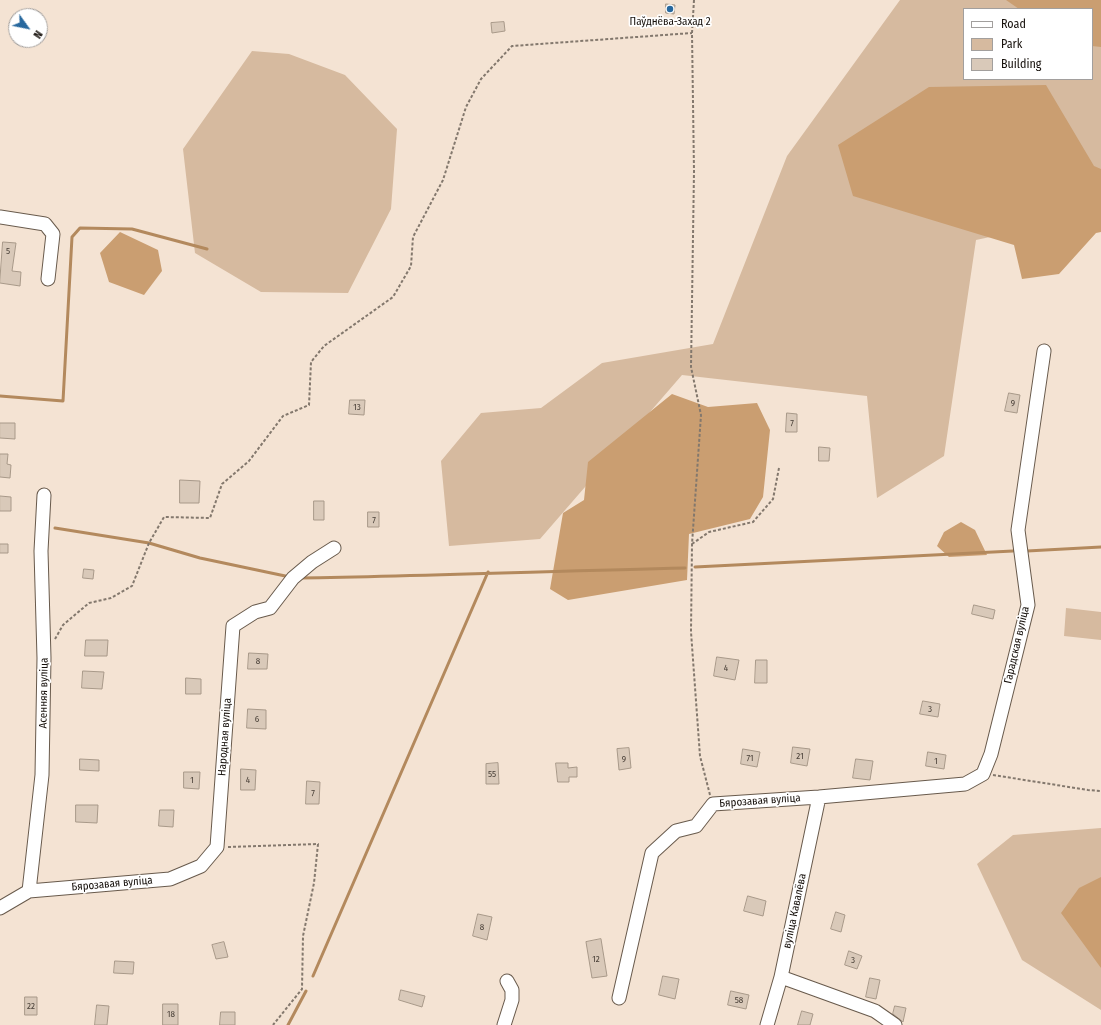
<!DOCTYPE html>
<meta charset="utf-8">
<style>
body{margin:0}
#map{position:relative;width:1101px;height:1025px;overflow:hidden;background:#f4e3d3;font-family:"Fira Sans Condensed",sans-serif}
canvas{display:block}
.legend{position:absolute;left:963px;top:8px;width:130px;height:72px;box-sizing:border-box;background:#fff;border:1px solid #a29f9d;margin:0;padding:5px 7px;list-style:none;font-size:12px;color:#16100b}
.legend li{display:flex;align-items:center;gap:8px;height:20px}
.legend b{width:20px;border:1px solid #a29f9d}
.north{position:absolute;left:8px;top:8px;width:40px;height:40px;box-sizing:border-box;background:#fff;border:1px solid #a29f9d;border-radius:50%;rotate:123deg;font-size:11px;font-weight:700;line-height:16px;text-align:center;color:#16100b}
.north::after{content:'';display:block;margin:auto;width:14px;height:18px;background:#27689e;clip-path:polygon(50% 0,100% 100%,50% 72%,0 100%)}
</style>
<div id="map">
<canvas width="1101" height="1025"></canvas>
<ul class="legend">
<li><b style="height:5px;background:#fff"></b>Road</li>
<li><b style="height:11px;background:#d6ba9f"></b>Park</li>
<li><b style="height:11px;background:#d9c9b9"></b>Building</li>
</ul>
<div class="north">N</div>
</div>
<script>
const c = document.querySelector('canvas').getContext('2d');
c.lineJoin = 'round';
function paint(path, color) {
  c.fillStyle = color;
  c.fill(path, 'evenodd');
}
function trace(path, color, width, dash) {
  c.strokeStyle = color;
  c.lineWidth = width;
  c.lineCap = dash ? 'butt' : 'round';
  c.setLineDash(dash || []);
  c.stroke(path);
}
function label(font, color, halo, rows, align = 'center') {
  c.font = font + ' "Fira Sans Condensed",sans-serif';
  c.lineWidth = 3.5;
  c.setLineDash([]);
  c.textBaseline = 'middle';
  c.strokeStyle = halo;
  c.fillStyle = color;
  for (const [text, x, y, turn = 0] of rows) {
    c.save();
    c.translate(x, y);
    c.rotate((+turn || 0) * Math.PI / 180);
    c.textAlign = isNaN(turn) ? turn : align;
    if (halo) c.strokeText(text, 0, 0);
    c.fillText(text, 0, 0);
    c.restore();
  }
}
paint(new Path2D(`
 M900,0H1101V213L976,240L944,456L877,498L867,396L682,375L540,539L449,546L441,461L481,413L541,408L602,363L713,344L787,156ZM964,9H1092V79H964Z
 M252,51L289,54L345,75L397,129L391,209L348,293L261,292L195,253L183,149Z
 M1066,608L1101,612V640L1064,636Z
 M1101,828V1010L1022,960L977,864L1013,835Z`), '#d6ba9f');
paint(new Path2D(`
 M1006,0H1101V47L1092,46V9H1019Z
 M1046,85L1094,166L1101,169V232L1096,233L1059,274L1022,279L1014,245L853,196L838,145L929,87Z
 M120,232L158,250L162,271L144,295L109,282L100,253Z
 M672,394L708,407L757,403L770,430L763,497L750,519L689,534L687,580L568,600L550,589L563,513L584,500L588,462Z
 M961,522L975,530L987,555L949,557L937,546L944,532Z
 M1101,877V968L1061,913L1079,888Z`), '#ca9e71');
trace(new Path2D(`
 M0,396L63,401L72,237L80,228L132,229L207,249
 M55,528L149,543L200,558L290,577
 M1027,551L1101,547
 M695,567L1013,551
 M299,578C428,576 556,571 685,568
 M313,976L488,572
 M288,1025L306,991`), '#b3895d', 3);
const building = new Path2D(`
 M666,4L675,5L674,14L666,13Z
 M504,22L505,31L492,33L491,23Z
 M3,242L16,243L12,271L21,272L20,286L0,283Z
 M1009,393L1020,395L1017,413L1005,411Z
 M350,400H365L364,415L349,414Z
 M787,413L797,414V432H786Z
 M0,423H15V439L0,438Z
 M819,447L830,448L829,461H819Z
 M0,454H8L7,464L11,465L10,478L0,477Z
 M180,480L200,481L199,503H180Z
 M0,496L11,497V511H0Z
 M314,501H324V520H314Z
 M368,512H379V527H368Z
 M0,544H8V553H0Z
 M84,569L94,570L93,579L83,578Z
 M974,605L995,610L993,619L972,614Z
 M86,640H108L107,656H85Z
 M249,653L268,654L267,669H248Z
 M717,657L739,660L735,680L714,676Z
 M756,660H767V683H755Z
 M83,671L104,672L102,689L82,688Z
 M186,678L201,679V694H186Z
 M923,701L940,704L938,717L920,714Z
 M248,709L266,710V729L247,728Z
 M793,747L810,749L807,766L791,763Z
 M629,748L631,768L619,770L617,749Z
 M743,749L760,752L757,767L741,764Z
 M928,752L946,755L944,769L926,766Z
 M80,759L99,760V771L80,770Z
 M856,759L873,761L870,780L853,778Z
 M498,763L499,784H486V764Z
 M556,763H568V768L577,767V777H569V782H558Z
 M241,769L256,770L255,790H241Z
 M184,772H200L199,789L184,788Z
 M307,781L320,782L319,804H306Z
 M76,805H98L97,823L76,822Z
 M160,810H174L173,827L159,826Z
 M748,896L766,901L763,916L744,911Z
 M836,912L845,915L841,932L831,929Z
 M478,914L492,917L487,940L473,936Z
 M601,939L607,976L592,978L586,942Z
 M224,942L228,957L216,959L212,945Z
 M849,951L862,956L857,969L845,965Z
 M115,961L134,962L133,974L114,973Z
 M663,976L679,979L675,999L659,995Z
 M870,978L880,980L876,999L866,997Z
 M401,990L425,996L422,1007L399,1000Z
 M731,991L749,995L746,1009L728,1005Z
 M25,997H37V1015H25Z
 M163,1004H178V1025H163Z
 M97,1005L109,1006L107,1025H95Z
 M895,1006L906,1008L903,1022L893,1014Z
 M802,1011L813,1014L810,1025H798Z
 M221,1012H235V1025H220Z`);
paint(building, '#d9c9b9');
trace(building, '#a89989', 1);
const minor = new Path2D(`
 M0,217L45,224L53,234L48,279
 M29,891L42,775L44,658L41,551L44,495
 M0,908L29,891L170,879L201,866L217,847L233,626L255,612L270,608L293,578L312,562L334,548
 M781,977L875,1011L895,1025
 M619,998L652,853L676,831L696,826L713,804L819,797L965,784L983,774L991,754L1028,605L1018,530L1044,351
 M504,1025L512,1000V990L507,981
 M767,1025L781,977L819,797`);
trace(minor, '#685a4c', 15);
trace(new Path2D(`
 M694,0L692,33L694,171L691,367L701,415L692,544L691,632L700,756L710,795
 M692,544L709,532L753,522L773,499L779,468
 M55,639L63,625L89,603L111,598L132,586L149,543L164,517L210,518L222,484L249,461L283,416L309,405L311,362L324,346L393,297L411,266L413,237L443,180L466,107L481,79L512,46L692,33
 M993,775L1088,790L1101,791
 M228,847L318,844L314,883L303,936L302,989L273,1025`), '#83786d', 2, [3, 2]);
trace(minor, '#fff', 13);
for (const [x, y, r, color] of [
 [670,9,4,"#27689e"]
]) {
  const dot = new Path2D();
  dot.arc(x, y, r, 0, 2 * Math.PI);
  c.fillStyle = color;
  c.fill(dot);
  trace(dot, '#fff', 1.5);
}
label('9px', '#473e36', null, [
 ["5",8,251],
 ["9",1013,403],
 ["13",357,407],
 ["7",792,423],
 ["7",374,520],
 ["8",258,661],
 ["4",726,668],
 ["3",930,709],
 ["6",257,719],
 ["21",800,756],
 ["71",750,758],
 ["9",624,759],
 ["1",936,761],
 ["55",492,774],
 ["1",192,780],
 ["4",248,780],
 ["7",313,793],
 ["8",482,927],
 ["12",596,959],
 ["3",853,960],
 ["58",739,1000],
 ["22",31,1006],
 ["18",171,1014]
]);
label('11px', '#16100b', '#fff', [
 ["Паўднёва-Захад 2",670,22]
]);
label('11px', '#16100b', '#fff', [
 ["Гарадская вуліца",1017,645,-77],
 ["Асенняя вуліца",44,693,-89],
 ["Народная вуліца",225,737,-86],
 ["Бярозавая вуліца",760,801,-4],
 ["Бярозавая вуліца",112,884,-5],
 ["вуліца Кавалёва",795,911,-78]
]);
</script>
